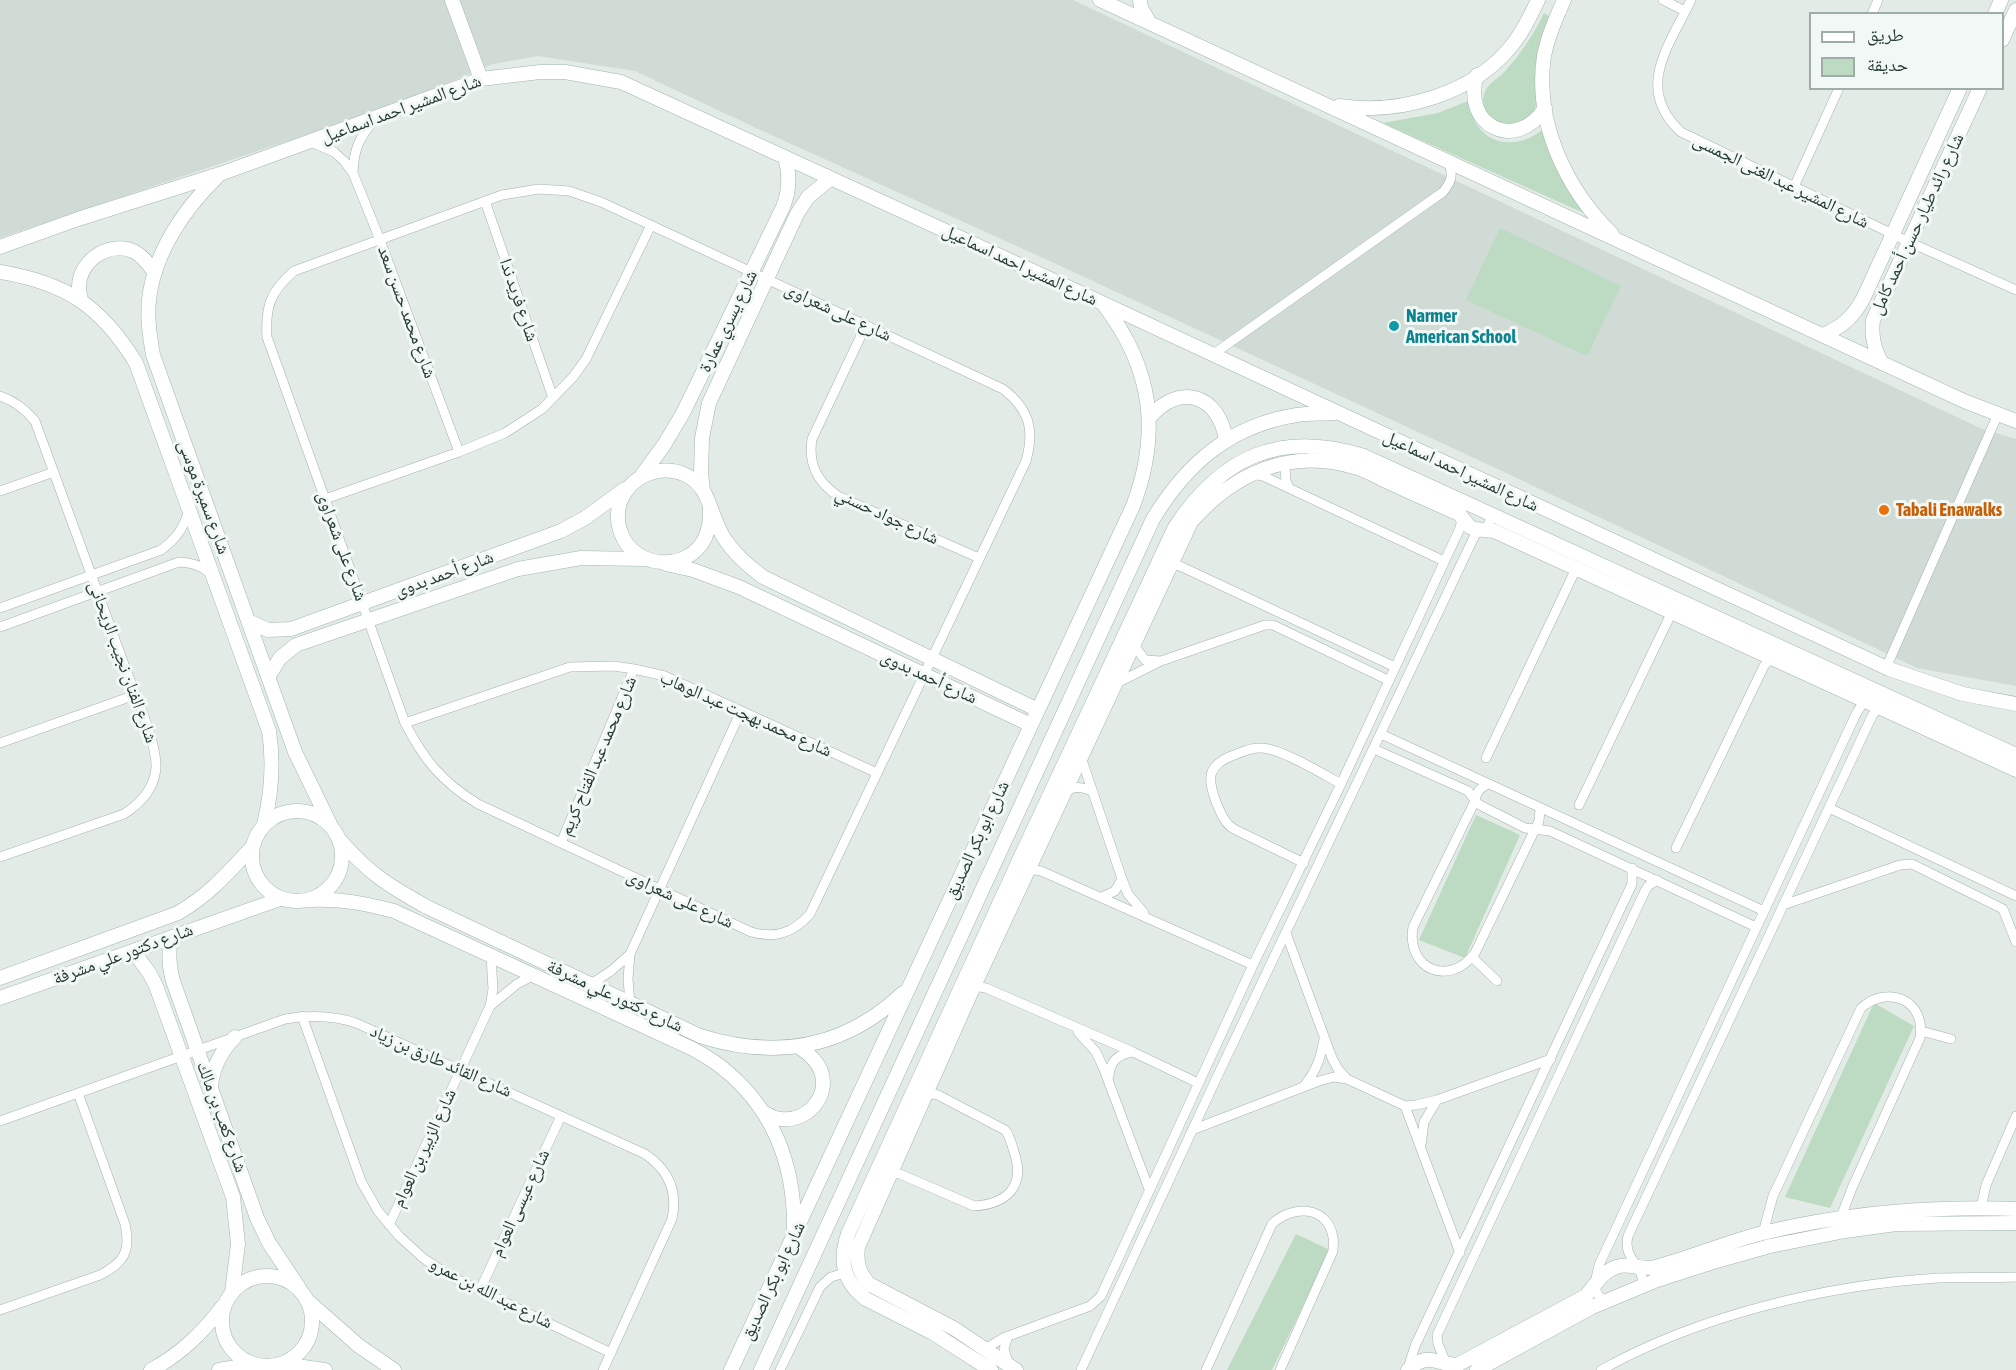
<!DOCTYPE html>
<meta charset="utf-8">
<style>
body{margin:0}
#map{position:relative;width:2016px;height:1370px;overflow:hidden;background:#e2ebe6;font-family:"Asap Condensed","Noto Naskh Arabic",sans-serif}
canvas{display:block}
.legend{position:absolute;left:1809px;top:12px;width:195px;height:78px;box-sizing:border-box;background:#f2f8f5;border:2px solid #a0aca7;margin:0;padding:8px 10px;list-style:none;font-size:18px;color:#243a33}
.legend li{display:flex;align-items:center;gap:12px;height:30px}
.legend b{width:30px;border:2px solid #a0aca7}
</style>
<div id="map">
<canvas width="2016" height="1370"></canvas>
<ul class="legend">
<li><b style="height:8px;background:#fff"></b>طريق</li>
<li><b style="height:16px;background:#bddac2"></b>حديقة</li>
</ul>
</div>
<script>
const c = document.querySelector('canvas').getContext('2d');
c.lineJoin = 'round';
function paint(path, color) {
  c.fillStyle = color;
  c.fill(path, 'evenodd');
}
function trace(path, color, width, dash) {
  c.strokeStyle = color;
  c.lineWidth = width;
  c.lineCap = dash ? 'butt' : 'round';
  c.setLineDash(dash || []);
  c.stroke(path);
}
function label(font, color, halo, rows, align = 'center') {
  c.font = font + ' "Asap Condensed","Noto Naskh Arabic",sans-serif';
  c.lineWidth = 6;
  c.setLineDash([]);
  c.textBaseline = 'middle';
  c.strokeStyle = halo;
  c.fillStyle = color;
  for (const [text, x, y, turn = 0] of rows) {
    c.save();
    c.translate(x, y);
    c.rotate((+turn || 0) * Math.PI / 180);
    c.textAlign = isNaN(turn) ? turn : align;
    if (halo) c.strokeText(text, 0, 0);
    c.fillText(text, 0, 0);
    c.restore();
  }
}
paint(new Path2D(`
 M0,0H1073L1980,428L2016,439V686L1917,668L1502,471L1054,263L756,128L635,71L538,56L493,64L391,106L0,238Z`), '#d0dbd5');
paint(new Path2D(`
 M1544,13L1550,17C1545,32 1539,47 1537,63C1534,80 1543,105 1529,119C1526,122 1520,124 1517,126L1491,121C1486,112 1481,104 1484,94C1487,83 1500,78 1507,69C1522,52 1534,34 1544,13Z
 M1468,101C1470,107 1471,114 1474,119C1487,148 1520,148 1542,130L1547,144L1586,214L1383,123L1438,113Z
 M1500,228L1621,286L1587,356L1466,300Z
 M1476,815L1520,835L1465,958L1419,940Z
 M1874,1003L1914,1026L1830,1208L1785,1197Z
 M1296,1234L1330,1250L1272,1370H1227Z`), '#bddac2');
const street = new Path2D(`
 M1663,0L1685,11
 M1691,0C1669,46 1634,89 1681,132L1909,242L2016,290
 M1872,14L1878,0
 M311,142L334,152L344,161L353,173L380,240L459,452
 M353,173C354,148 359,138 375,119
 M1794,187L1839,88
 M539,189L569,191L601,202L1003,389C1029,409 1035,429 1026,461L810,914C793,933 775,939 751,932L478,804C442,782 424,760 405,723L267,337C265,306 271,291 294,271L502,195Z
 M485,201L553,398
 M866,325L812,439C808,464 817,482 838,496L979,558
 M1212,355L1443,192C1452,181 1453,175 1449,162
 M0,396C15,401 25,409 35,421C65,503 95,585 125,667C134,692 157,743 156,767C155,788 141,803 124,814L0,857
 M1253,474L1263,476L1444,561
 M1289,488L1286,481L1285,467L1289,462
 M0,491L54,472
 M325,499L459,452L505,433L542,409L573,377L586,359L651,225
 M1171,565L1180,566L1395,667
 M0,608L161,550C176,539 184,528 189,510
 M0,627L179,562C192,563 201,565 211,574
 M1135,642L1136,648L1145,660L1161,661
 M1886,668L1998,414
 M1115,684L1161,661L1265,625H1273L1388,680
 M405,723L570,667L613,666L634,669L665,676L877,773
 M1381,734L1764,911
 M0,743L135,695
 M1374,749L1468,791L1478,804L1525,828L1550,831L1756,927
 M1081,757L1122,879L1128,894L1144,913
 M1486,758L1573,575L1579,569
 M1488,784C1480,788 1476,792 1475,801L1413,927C1406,969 1449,988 1475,953L1539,821L1540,809
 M1065,793C1073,785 1082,787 1092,791
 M1579,805L1670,616L1674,613
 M1829,808L2016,896
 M561,843L634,669
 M1676,848L1764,666L1771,658
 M1304,863L1234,829C1224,823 1221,813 1216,802C1207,778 1207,765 1234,755C1242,752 1251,747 1261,748C1280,748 1323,774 1341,784
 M1029,869L1041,871L1253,965
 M1102,897L1115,891L1122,879
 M1783,905L1900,865L1912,864L2003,909L2016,942
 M1286,933L1332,1058L1338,1069L1347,1079
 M1472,957L1497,981
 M591,984L611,971L630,954
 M974,986L986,988L1133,1052L1198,1083
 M630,1003L628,979L630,954L741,711
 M490,1006L517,984L532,976
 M302,1016L361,1181L378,1211L399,1236L423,1258L450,1276L611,1353
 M1921,1031L1951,1039
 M1078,1032L1096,1052L1103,1067L1149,1189
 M1109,1077C1109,1062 1118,1054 1133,1052
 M1304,1086C1316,1071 1321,1058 1324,1039
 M1405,1106L1460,1253
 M0,1121L285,1019C310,1015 332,1015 356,1023L645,1154C669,1170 678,1191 672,1219L603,1370
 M1192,1130L1319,1081L1334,1077L1347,1079L1405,1106L1416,1105L1437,1100L1551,1059
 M1421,1145L1424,1122L1437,1100
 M890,1173L900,1174L974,1206C1007,1204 1026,1186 1014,1152C1012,1145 1010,1136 1005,1130L938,1095L926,1093
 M1981,1208L1986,1185L2016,1116
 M389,1225L490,1006L493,989L491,956
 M1763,1233L1773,1196L1861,1008C1888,984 1926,1000 1920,1038L1852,1188L1841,1217
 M1642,1286C1646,1266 1622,1260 1628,1236L1872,716L1881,703
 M480,1290L561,1116
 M1606,1301C1590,1294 1596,1279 1599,1265L1856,714L1866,698
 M0,1310L100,1275C124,1263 131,1251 125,1224L78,1093
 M1008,1336L1004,1349L1009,1365
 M985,1349L1003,1338L1090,1306L1101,1296L1253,965L1341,784L1460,528L1463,514
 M1446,1363L1438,1344L1437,1335L1645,891L1648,886L1657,880
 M1408,1368L1415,1346L1632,884V868
 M780,1370L820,1287L831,1277L845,1273
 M1081,1370L1217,1077L1475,535L1489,524L1491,514
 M1206,1370L1272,1224C1292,1205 1327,1205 1333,1237C1334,1241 1333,1247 1333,1251L1280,1370
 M1601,1370C1700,1315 1825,1285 1938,1278C1964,1277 1990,1278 2016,1277`);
const secondary = new Path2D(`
 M452,0L481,79
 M1100,0L1964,401L2016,421
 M1140,0L1141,8L1150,23
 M1564,0C1556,18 1548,36 1544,56C1534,122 1566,189 1612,234
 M1995,14L2001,0
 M2002,40L2016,10
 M1477,75C1461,126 1516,153 1545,108
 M1339,106C1400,115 1474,94 1513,44C1524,30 1531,15 1538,0
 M217,177C184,209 154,253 149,300C147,319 150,337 153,355L295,752L331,826
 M0,247L78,219L220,174L481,79L540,72H565L621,82L1083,294L1889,669L1963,694L2016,704
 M0,272C66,283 101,306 136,363L269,731C274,764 272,792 264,824
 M81,300C80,296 79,290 79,286C80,259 111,240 135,252C144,257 149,265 155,273
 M1823,335C1842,327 1853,317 1863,299L1960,88
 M1881,362C1874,348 1871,336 1873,320L1980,88
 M1150,417C1180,382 1219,395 1226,440
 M642,475L664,445L683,413L783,207C790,190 790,175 785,157
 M703,491L701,473L702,438L709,403L797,214L808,197L830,179
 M710,507C710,518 710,527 705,538C688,573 634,569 621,533C616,520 617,505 624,494C641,465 686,461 704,492C712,507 715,524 724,538C734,554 748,566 763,577L1038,710
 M666,564L693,570L739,587L1031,725
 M248,621L268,630L291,629L561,531L585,518L625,489
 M268,677L280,658L296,645L518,569L581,558L645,559
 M252 856a45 45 0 1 1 90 0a45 45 0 1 1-90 0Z
 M339,839C368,873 389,886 427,907L700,1036C776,1060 844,1049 903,993
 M310,900C343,899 363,903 394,911L693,1049C702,1054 712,1060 720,1066C773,1107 795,1165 794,1230
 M171,938C168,953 169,966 173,981L257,1218L269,1243L299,1288
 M133,951L150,974L156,986L233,1197L238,1244L232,1292
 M0,978L178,913C210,894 227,874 252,847
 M0,998L280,899
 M211,1086C213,1066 221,1051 235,1037
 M763,1112C769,1115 775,1119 781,1119C807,1122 830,1097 821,1071C817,1060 808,1053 799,1047
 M222 1321a45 45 0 1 1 90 0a45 45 0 1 1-90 0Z
 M309,1302L359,1346L394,1370
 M282,1364L325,1370
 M151,1370C181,1354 202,1333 223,1306
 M219,1370L254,1364
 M731,1370L1133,506C1161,432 1152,368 1104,305
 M761,1370L1153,519C1187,463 1231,425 1297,415C1309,413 1322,414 1334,413
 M991,1370L933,1333L866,1299C843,1282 839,1260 848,1234L1022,854L1175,527C1222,456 1281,430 1364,456L2016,755
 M1016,1370L955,1329L869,1284C859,1273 856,1262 858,1247L974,986L1191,522C1234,473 1289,448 1354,467C1366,470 1377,477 1388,482C1411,493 1435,503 1459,514L1470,527L1475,529L1494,531L2016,770
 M1408,1370C1429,1351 1434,1364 1457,1365L1586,1296C1598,1280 1609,1262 1632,1266C1640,1267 1646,1269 1655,1267C1691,1258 1726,1242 1763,1233C1846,1213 1931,1206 2016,1209
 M1477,1370L1592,1307L1657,1280L1713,1262L1770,1246L1845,1231L1896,1224L2016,1223`);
trace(street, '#a5b2ad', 10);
trace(secondary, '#a2b6ad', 15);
trace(street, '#fff', 9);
trace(secondary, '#fff', 14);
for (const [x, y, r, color] of [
 [1394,326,6,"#0f9aa8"],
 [1884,510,6,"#e8710a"]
]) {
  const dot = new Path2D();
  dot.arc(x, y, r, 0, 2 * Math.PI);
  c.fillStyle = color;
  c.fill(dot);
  trace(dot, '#f2f8f5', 2);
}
label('18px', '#243a33', '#f2f8f5', [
 ["شارع المشير احمد اسماعيل",401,109,-20],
 ["شارع المشير عبد الغنى الجمسى",1781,181,26],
 ["شارع رائد طيار حسن أحمد كامل",1917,224,-65],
 ["شارع المشير احمد اسماعيل",1020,265,25],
 ["شارع فريد ندا",519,300,71],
 ["شارع محمد حسن سعد",407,312,70],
 ["شارع على شعراوى",838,312,25],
 ["شارع يسري عمارة",728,321,-64],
 ["شارع المشير احمد اسماعيل",1461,471,25],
 ["شارع سميرة موسى",204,497,70],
 ["شارع جواد حسني",887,516,25],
 ["شارع على شعراوى",342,546,70],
 ["شارع أحمد بدوى",444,574,-20],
 ["شارع الفنان نجيب الريحانى",123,662,70],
 ["شارع أحمد بدوى",929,677,25],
 ["شارع محمد بهجت عبد الوهاب",746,714,24],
 ["شارع محمد عبد الفتاح كريم",598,756,-67],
 ["شارع ابو بكر الصديق",977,840,-65],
 ["شارع على شعراوى",680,899,25],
 ["شارع دكتور علي مشرفة",123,954,-20],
 ["شارع دكتور علي مشرفة",615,996,25],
 ["شارع القائد طارق بن زياد",441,1061,24],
 ["شارع كعب بن مالك",222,1117,70],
 ["شارع الزبير بن العوام",424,1148,-65],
 ["شارع عيسى العوام",520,1203,-65],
 ["شارع ابو بكر الصديق",773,1281,-65],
 ["شارع عبد الله بن عمرو",491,1293,27]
]);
label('bold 18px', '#0d838f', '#f2f8f5', [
 ["Narmer",1406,316],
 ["American School",1406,337]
], 'left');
label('bold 18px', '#c56008', '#f2f8f5', [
 ["Tabali Enawalks",1896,510]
], 'left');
</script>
